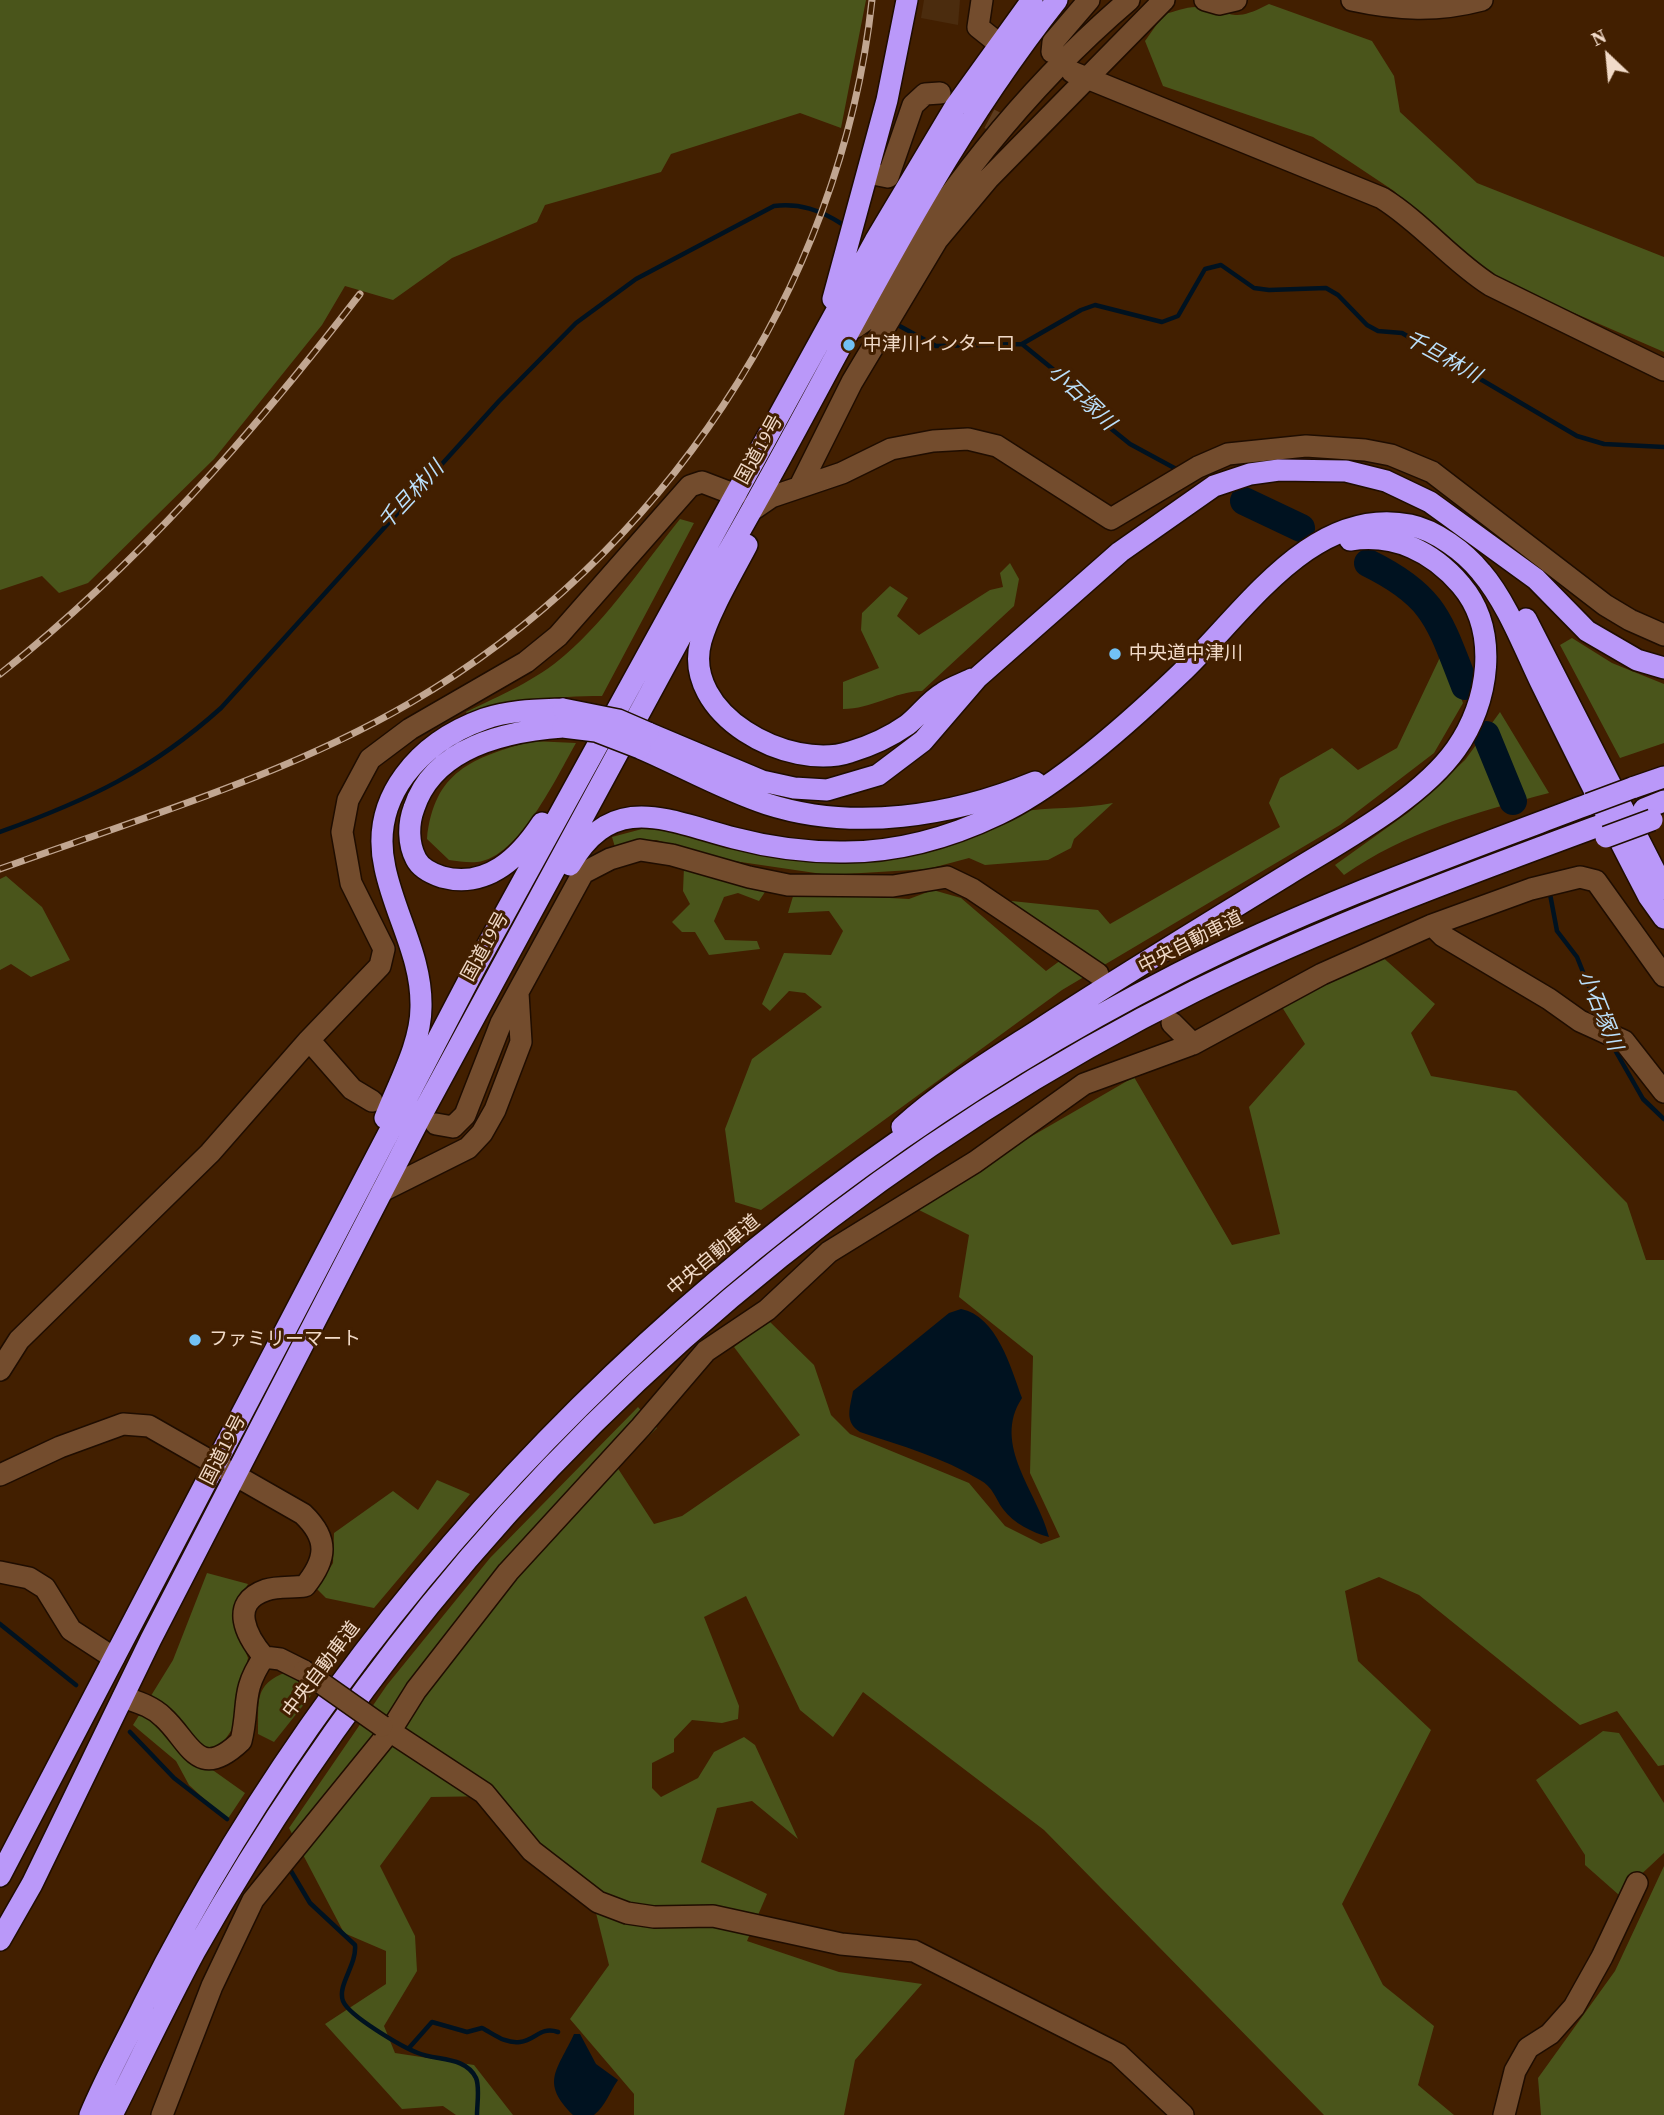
<!DOCTYPE html>
<meta charset="utf-8">
<style>
body{margin:0}
#map{position:relative;width:1664px;height:2115px;overflow:hidden;background:#421f00;font-family:"Source Serif 4",serif}
canvas{display:block}
.north{position:absolute;left:1573px;top:21px;width:70px;height:70px;-webkit-text-stroke:5px #421f00;paint-order:stroke;rotate:334deg;font-size:19px;font-weight:700;line-height:28px;text-align:center;color:#f1dac8}
.north::after{content:'';display:block;margin:auto;width:24px;height:32px;background:#f1dac8;clip-path:polygon(50% 0,100% 100%,50% 72%,0 100%)}
</style>
<div id="map">
<canvas width="1664" height="2115"></canvas>
<div class="north">N</div>
</div>
<script>
const c = document.querySelector('canvas').getContext('2d');
c.lineJoin = 'round';
function paint(path, color) {
  c.fillStyle = color;
  c.fill(path, 'evenodd');
}
function trace(path, color, width, dash) {
  c.strokeStyle = color;
  c.lineWidth = width;
  c.lineCap = dash ? 'butt' : 'round';
  c.setLineDash(dash || []);
  c.stroke(path);
}
function label(font, color, halo, rows, align = 'center') {
  c.font = font + ' "Source Serif 4","Noto Sans JP",serif';
  c.lineWidth = 6;
  c.setLineDash([]);
  c.textBaseline = 'middle';
  c.strokeStyle = halo;
  c.fillStyle = color;
  for (const [text, x, y, turn = 0] of rows) {
    c.save();
    c.translate(x, y);
    c.rotate((+turn || 0) * Math.PI / 180);
    c.textAlign = isNaN(turn) ? turn : align;
    if (halo) c.strokeText(text, 0, 0);
    c.fillText(text, 0, 0);
    c.restore();
  }
}
paint(new Path2D(`
 M924,0H960L958,25L921,18Z`), '#4b2c0e');
paint(new Path2D(`
 M287,1672L304,1681L313,1693L274,1742L258,1734C259,1702 253,1684 287,1672Z
 M1603,1731L1619,1733L1664,1803V1853L1619,1895L1585,1865V1855L1536,1780Z`), '#465119');
paint(new Path2D(`
 M0,0H866L841,128L800,113L671,154L661,172L545,205L537,222L452,258L393,300L345,286L322,325L214,459L88,583L59,593L42,576L0,590Z
 M1269,4L1372,41L1394,76L1400,112L1477,183L1664,257V352L1475,270L1394,191L1313,137L1163,86L1145,41L1164,14C1174,12 1188,6 1198,7C1234,10 1229,25 1269,4Z
 M680,519L694,523L602,696C554,696 513,700 469,717L466,712C499,696 537,680 565,655C609,617 643,565 680,519Z
 M1010,563L1019,579L1014,606L922,691C893,692 872,709 843,709V682L879,668L861,630L862,613L890,586L908,598L897,616L919,635L990,590L1003,587L1000,573Z
 M1572,638L1612,663L1664,684V743L1620,758L1560,645Z
 M1443,651L1463,703L1434,753L1340,825L1062,990L761,1210L735,1202L725,1129L752,1059L822,1007L805,993L789,991L770,1011L762,1004L784,953L831,955L843,931L829,911L788,913L794,893L909,899L933,890L961,898L1046,971L1076,949L1002,900L1098,910L1110,924L1280,827L1269,803L1280,778L1332,748L1358,770L1397,748Z
 M1500,712L1549,793C1477,812 1405,832 1344,875L1335,865L1409,812L1465,760Z
 M532,741L576,743C557,776 519,858 477,862C468,863 458,861 449,860L427,839C434,771 472,758 532,741Z
 M1113,803L1074,839L1071,848L1048,860L985,865L969,858L928,869L829,875L727,860L656,840L631,841L615,847L612,837L642,829L671,830L831,858L1017,812C1049,807 1081,809 1113,803Z
 M684,867L769,886L759,901L738,893L724,897L714,921L725,940L757,941L760,949L709,955L695,932H682L672,922L690,904L683,891Z
 M6,876L42,907L70,960L31,977L11,964L0,970V879Z
 M1379,954L1435,1004L1411,1033L1431,1076L1516,1091L1627,1203L1646,1260H1664V1765L1658,1766L1617,1711L1580,1725L1419,1595L1379,1577L1345,1591L1358,1661L1431,1730L1342,1904L1383,1985L1434,2026L1418,2085L1454,2115H1324L1044,1830L863,1692L833,1737L800,1710L746,1596L704,1617L739,1706L738,1719L722,1723L692,1720L674,1739V1752L652,1763V1788L661,1797L698,1778L714,1752L744,1737L755,1745L798,1839L752,1801L717,1808L701,1862L767,1894L747,1941L839,1972L922,1984L855,2060L844,2115H634V2094L570,2019L609,1965L590,1889L555,1866L494,1796L431,1797L380,1866L415,1936L417,1971L384,2026L395,2053L474,2065L513,2115H456L443,2106L402,2109L325,2024L386,1984V1951L344,1933L289,1828L387,1685L490,1558L638,1407L657,1428L617,1467L654,1524L682,1516L800,1435L734,1347L769,1321L814,1365L831,1415L850,1434L969,1483L1005,1526L1041,1544L1060,1537L1030,1473L1033,1356L959,1297L969,1235L911,1206L1134,1077L1232,1245L1280,1234L1249,1107L1305,1044L1282,1007Z
 M437,1480L470,1494L374,1608L326,1598L317,1589L333,1563L334,1533L393,1491L418,1510Z
 M207,1573L248,1584L232,1615L248,1658L233,1728L207,1766L245,1793L227,1820L189,1785L176,1761L133,1725L173,1660Z
 M1664,1866V2115H1541L1538,2078L1615,1971Z`), '#4a551b');
paint(new Path2D(`
 M961,1309C997,1316 1011,1368 1022,1398C991,1445 1038,1492 1049,1537C1033,1533 1013,1523 1003,1509C995,1498 993,1487 980,1480C942,1457 902,1446 860,1432C844,1422 850,1408 853,1391L949,1313Z
 M574,2034H580L596,2064L618,2080C609,2093 606,2105 594,2115H573C540,2082 557,2071 574,2034Z`), '#001220');
trace(new Path2D(`
 M896,324L936,346L1022,344L1081,310L1095,305L1162,322L1178,316L1205,269L1221,265L1254,288L1269,290L1326,288L1338,295L1367,325L1378,331L1402,333L1577,436L1604,444L1664,447
 M1022,344L1070,383L1099,419L1130,444L1178,470
 M0,832C88,800 151,771 221,708L499,401L576,323L636,279L774,206C800,203 820,210 842,224
 M1550,894L1557,931L1577,957L1603,1022
 M1611,1043L1643,1099L1664,1119
 M0,1624L76,1685
 M130,1732L174,1778L227,1819
 M288,1866L310,1903L355,1945C357,1965 337,1985 343,2001C349,2016 402,2047 418,2053C437,2061 465,2056 476,2078C480,2087 477,2104 477,2115
 M409,2048L432,2022L467,2032L482,2028C494,2034 505,2044 520,2042C536,2040 540,2026 558,2032`), '#001220', 4.5);
trace(new Path2D(`
 M1244,501L1301,528
 M1368,563C1435,596 1439,620 1465,686
 M1486,735L1513,801`), '#001220', 28);
trace(new Path2D(`
 M962,104L1016,133`), '#5c3b1e', 21, [21, 10]);
const minor = new Path2D(`
 M982,0L978,27L998,43
 M1205,0L1219,4L1236,0
 M1352,0C1398,10 1437,12 1482,0
 M1052,52L1053,42L1089,0
 M1072,72L1382,198C1422,223 1451,260 1490,285L1664,370
 M868,173L888,177L913,105L925,94L940,93
 M856,327L866,320C940,200 1021,92 1129,0
 M800,486L852,382L937,240L988,179L1164,0
 M755,508L771,497L842,473L891,449L933,441L968,439L997,446L1111,519L1198,467L1228,454L1306,446L1365,450L1391,455L1432,472L1605,605L1630,620L1664,635
 M1432,925L1443,936L1549,999L1580,1021L1624,1041L1664,1092
 M1172,1023L1193,1044L1322,974L1432,925L1531,889L1580,877L1596,881L1664,976
 M309,1040L352,1089L372,1101
 M436,1124L453,1127L465,1115L501,1023L583,873L610,859L640,850L672,855L749,877L788,885L893,886L947,877L972,889L1098,974
 M382,1191L468,1148L482,1133L495,1110L521,1042L518,993
 M0,1370L19,1340L210,1153L309,1040L380,966L384,949L351,883L342,832L348,800L370,759L410,729L526,662L558,636L690,486L702,482L736,495
 M0,1475L60,1447L123,1424L149,1426L303,1514C329,1539 327,1559 305,1586C293,1588 278,1586 266,1590C228,1603 247,1637 264,1657
 M0,1572L29,1578L45,1588L71,1630L114,1658
 M123,1697C137,1702 152,1706 163,1717C190,1741 197,1783 241,1741C250,1705 240,1692 264,1657L280,1659L304,1671
 M382,1726L484,1793L532,1851L598,1902L627,1913L654,1917L713,1916L841,1944L914,1951L1118,2054L1183,2115
 M162,2115L212,1986L253,1900L391,1730L416,1690L508,1572L641,1427L706,1351L767,1310L829,1252L975,1162L1084,1084L1193,1044
 M1504,2115L1515,2071L1528,2048L1550,2034L1574,2007L1602,1957L1637,1883`);
const highway = new Path2D(`
 M833,299L887,100L907,0
 M747,545C733,572 709,612 701,641C681,714 789,772 850,752C870,746 890,737 907,725C920,715 929,701 943,693C952,687 962,684 972,679
 M1526,619L1664,889
 M648,733L762,781L794,788L827,790L878,775L923,741L978,677L1120,552L1214,486L1250,474L1279,470L1346,471L1386,481L1430,502L1536,579L1587,631L1637,660L1664,668
 M640,748C682,766 724,790 767,804C854,832 952,816 1035,782
 M1632,788L1664,777
 M1644,809L1664,801
 M542,823C519,858 487,889 442,877C433,874 421,869 416,859C408,844 408,824 414,808C434,747 507,731 563,727
 M570,865C613,790 668,821 734,838C768,847 805,852 840,852C896,853 949,838 999,814C1057,787 1133,719 1180,674C1243,615 1311,505 1410,525C1435,530 1465,552 1481,572C1507,602 1525,650 1542,685C1577,756 1612,827 1649,897L1664,918
 M385,1118C398,1084 421,1044 421,1007C422,957 395,916 385,868C369,797 420,742 484,719C510,710 537,710 563,709
 M902,1127C944,1089 992,1060 1040,1029C1121,976 1204,926 1287,875C1340,842 1420,800 1456,749C1489,703 1500,631 1461,585C1433,552 1395,533 1350,540
 M0,1876L476,966L875,241L955,107L1032,0
 M0,1940L32,1884L151,1639L421,1116L712,579C827,386 917,177 1057,0
 M90,2115C106,2077 126,2041 144,2004C367,1561 738,1198 1179,973C1311,906 1451,856 1589,804
 M112,2115C140,2060 166,2005 195,1951C263,1831 343,1713 429,1606C633,1353 905,1135 1195,991C1327,926 1463,876 1601,825`);
trace(minor, '#1f0d00', 24);
trace(highway, '#1f0d00', 24);
trace(minor, '#734c2d', 21);
trace(highway, '#ba98f9', 21);
const rail = new Path2D(`
 M0,674C138,565 253,433 360,294
 M0,869C137,819 283,777 410,703C660,558 841,289 872,0`);
trace(rail, '#c1a691', 7);
trace(rail, '#421f00', 4.5, [13]);
const minorBridge = new Path2D(`
 M304,1671L382,1726`);
const highwayBridge = new Path2D(`
 M563,709L618,720L648,733
 M563,727L596,731L640,748
 M1589,804L1632,788
 M1606,837L1652,820`);
trace(minorBridge, '#1f0d00', 24, []);
trace(highwayBridge, '#1f0d00', 24, []);
trace(minorBridge, '#734c2d', 21);
trace(highwayBridge, '#ba98f9', 21);
for (const [x, y, r, color] of [
 [849,345,7,"#72c1f5"],
 [1115,654,7,"#72c1f5"],
 [195,1340,7,"#72c1f5"]
]) {
  const dot = new Path2D();
  dot.arc(x, y, r, 0, 2 * Math.PI);
  c.fillStyle = color;
  c.fill(dot);
  trace(dot, '#421f00', 2.5);
}
label('19px', '#f1dac8', '#421f00', [
 ["中津川インター口",863,345],
 ["中央道中津川",1129,654],
 ["ファミリーマート",209,1340]
], 'left');
label('19px', '#f1dac8', '#421f00', [
 ["国道19号",760,450,-61],
 ["中央自動車道",1191,943,-27],
 ["国道19号",486,947,-61],
 ["中央自動車道",714,1256,-40],
 ["国道19号",224,1450,-63],
 ["中央自動車道",322,1670,-53]
]);
label('italic 21px', '#badffa', '#421f00', [
 ["千旦林川",1442,358,29],
 ["小石塚川",1081,398,44],
 ["千旦林川",412,496,-47],
 ["小石塚川",1599,1011,68]
]);
</script>
